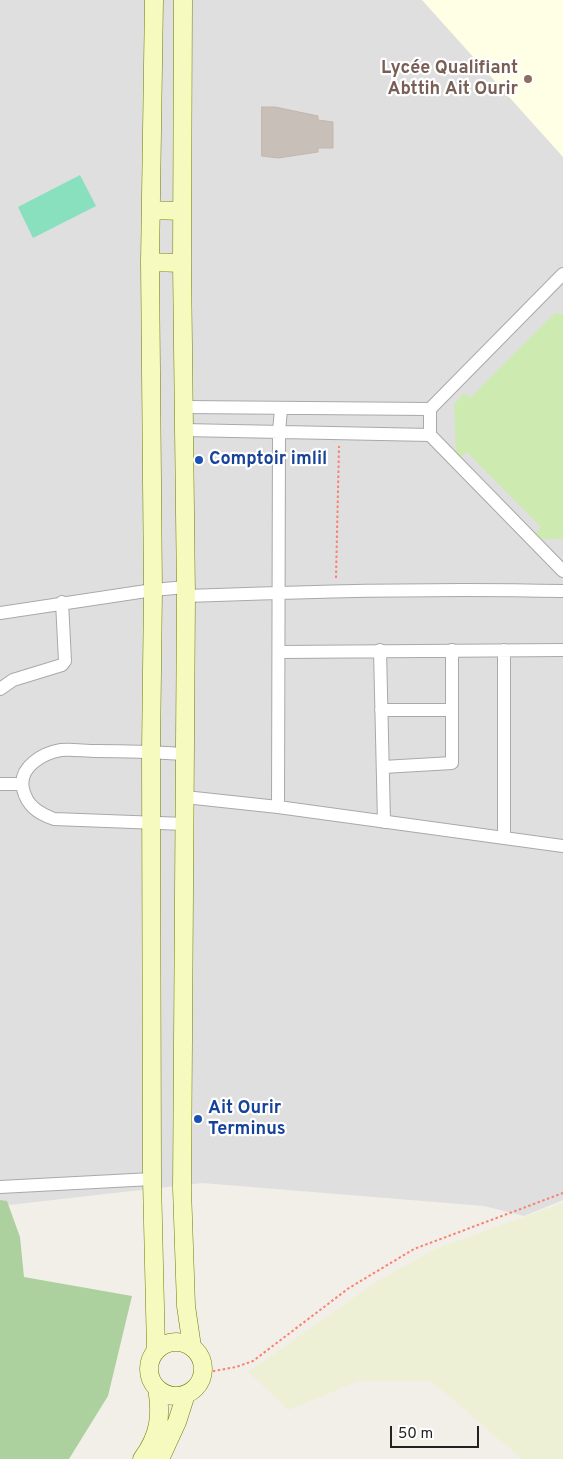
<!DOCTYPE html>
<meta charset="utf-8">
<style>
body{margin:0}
#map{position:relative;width:563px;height:1459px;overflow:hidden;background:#f2efe9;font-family:Overpass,sans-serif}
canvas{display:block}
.scale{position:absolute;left:390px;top:1426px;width:89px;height:22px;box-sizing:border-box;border:2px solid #222;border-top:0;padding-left:6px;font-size:15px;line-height:18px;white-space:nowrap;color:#222;-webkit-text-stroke:4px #fff;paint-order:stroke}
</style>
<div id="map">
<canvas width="563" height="1459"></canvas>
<div class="scale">50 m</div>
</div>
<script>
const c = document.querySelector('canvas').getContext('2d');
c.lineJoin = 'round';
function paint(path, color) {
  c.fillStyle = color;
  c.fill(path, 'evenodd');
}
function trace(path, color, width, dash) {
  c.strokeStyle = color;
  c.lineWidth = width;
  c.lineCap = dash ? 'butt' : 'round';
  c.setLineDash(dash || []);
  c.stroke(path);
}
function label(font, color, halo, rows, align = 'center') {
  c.font = font + ' Overpass,sans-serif';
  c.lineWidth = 4.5;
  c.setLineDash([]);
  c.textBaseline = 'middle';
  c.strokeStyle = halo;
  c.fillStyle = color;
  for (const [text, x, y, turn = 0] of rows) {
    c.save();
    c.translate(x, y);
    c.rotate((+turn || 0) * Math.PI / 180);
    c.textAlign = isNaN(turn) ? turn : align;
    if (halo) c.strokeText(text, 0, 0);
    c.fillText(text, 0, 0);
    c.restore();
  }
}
paint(new Path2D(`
 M0,0H563V1200L524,1216L484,1206L202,1183L0,1206Z`), '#e0dfdf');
paint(new Path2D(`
 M422,0H563V157Z`), '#ffffe5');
paint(new Path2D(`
 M563,1203V1459H522L431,1381H358L289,1410L248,1372L376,1282L435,1249Z`), '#eef0d5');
paint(new Path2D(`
 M555,313L563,314V539H540L535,535L541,527L467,452L460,458L456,454L454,404L464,393L470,398Z`), '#cdebb0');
paint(new Path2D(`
 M0,1200L7,1201L20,1237L24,1277L132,1296L108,1396L69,1459H0Z`), '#add19e');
paint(new Path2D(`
 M80,175L96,206L33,238L18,207Z`), '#88e0be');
const building = new Path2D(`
 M262,107H275L318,116V120L333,122V148H318V152L278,158L262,156Z`);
paint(building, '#c7bfb8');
trace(building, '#c4b6ab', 1);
const street = new Path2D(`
 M563,274L430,409V435L563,571
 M183,407L430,409
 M183,430L430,435
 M186,596C312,591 437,588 563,591
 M0,613L153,590L186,587
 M380,650L384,822
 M279,652L563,650
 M0,689L13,680L62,665L65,661L62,602
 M381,710H452
 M184,754C154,752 125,751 96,751C85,751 72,749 61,750C43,753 18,767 23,789C27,806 38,813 54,819L185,824
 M383,767L452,763V650
 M0,784H22
 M185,797L278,807L563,846
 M278,807L279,432L281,409
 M504,837V650
 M0,1187L152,1179`);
const secondary = new Path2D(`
 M154,0L150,262L153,590L151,752L152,1179L156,1351
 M183,0L182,263L186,596L182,1188L186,1306L192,1347
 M151,210L182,211
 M150,262L182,263
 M149 1369a27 27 0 1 1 54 0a27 27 0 1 1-54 0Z
 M142,1459C159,1436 162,1416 157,1388
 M160,1459L177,1422L186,1394`);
trace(street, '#a9a9a9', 14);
trace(secondary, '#707d05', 19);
trace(new Path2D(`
 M336,578L339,446
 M203,1373L236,1367L253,1361L349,1288L414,1249L563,1193`), '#fa8072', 2, [2.5, 2.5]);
trace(street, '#fff', 12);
trace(secondary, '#f7fabf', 18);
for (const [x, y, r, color] of [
 [528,79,5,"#8d6e63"],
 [199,460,5,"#1a4fb4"],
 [198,1119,5,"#1a4fb4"]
]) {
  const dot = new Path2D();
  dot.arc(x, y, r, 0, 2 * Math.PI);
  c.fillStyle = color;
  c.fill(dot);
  trace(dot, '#fff', 2);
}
label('bold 18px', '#785e54', '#fff', [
 ["Lycée Qualifiant",518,69],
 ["Abttih Ait Ourir",518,90]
], 'right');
label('bold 18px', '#164399', '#fff', [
 ["Comptoir imlil",209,460],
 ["Ait Ourir",208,1109],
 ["Terminus",208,1130]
], 'left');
</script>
